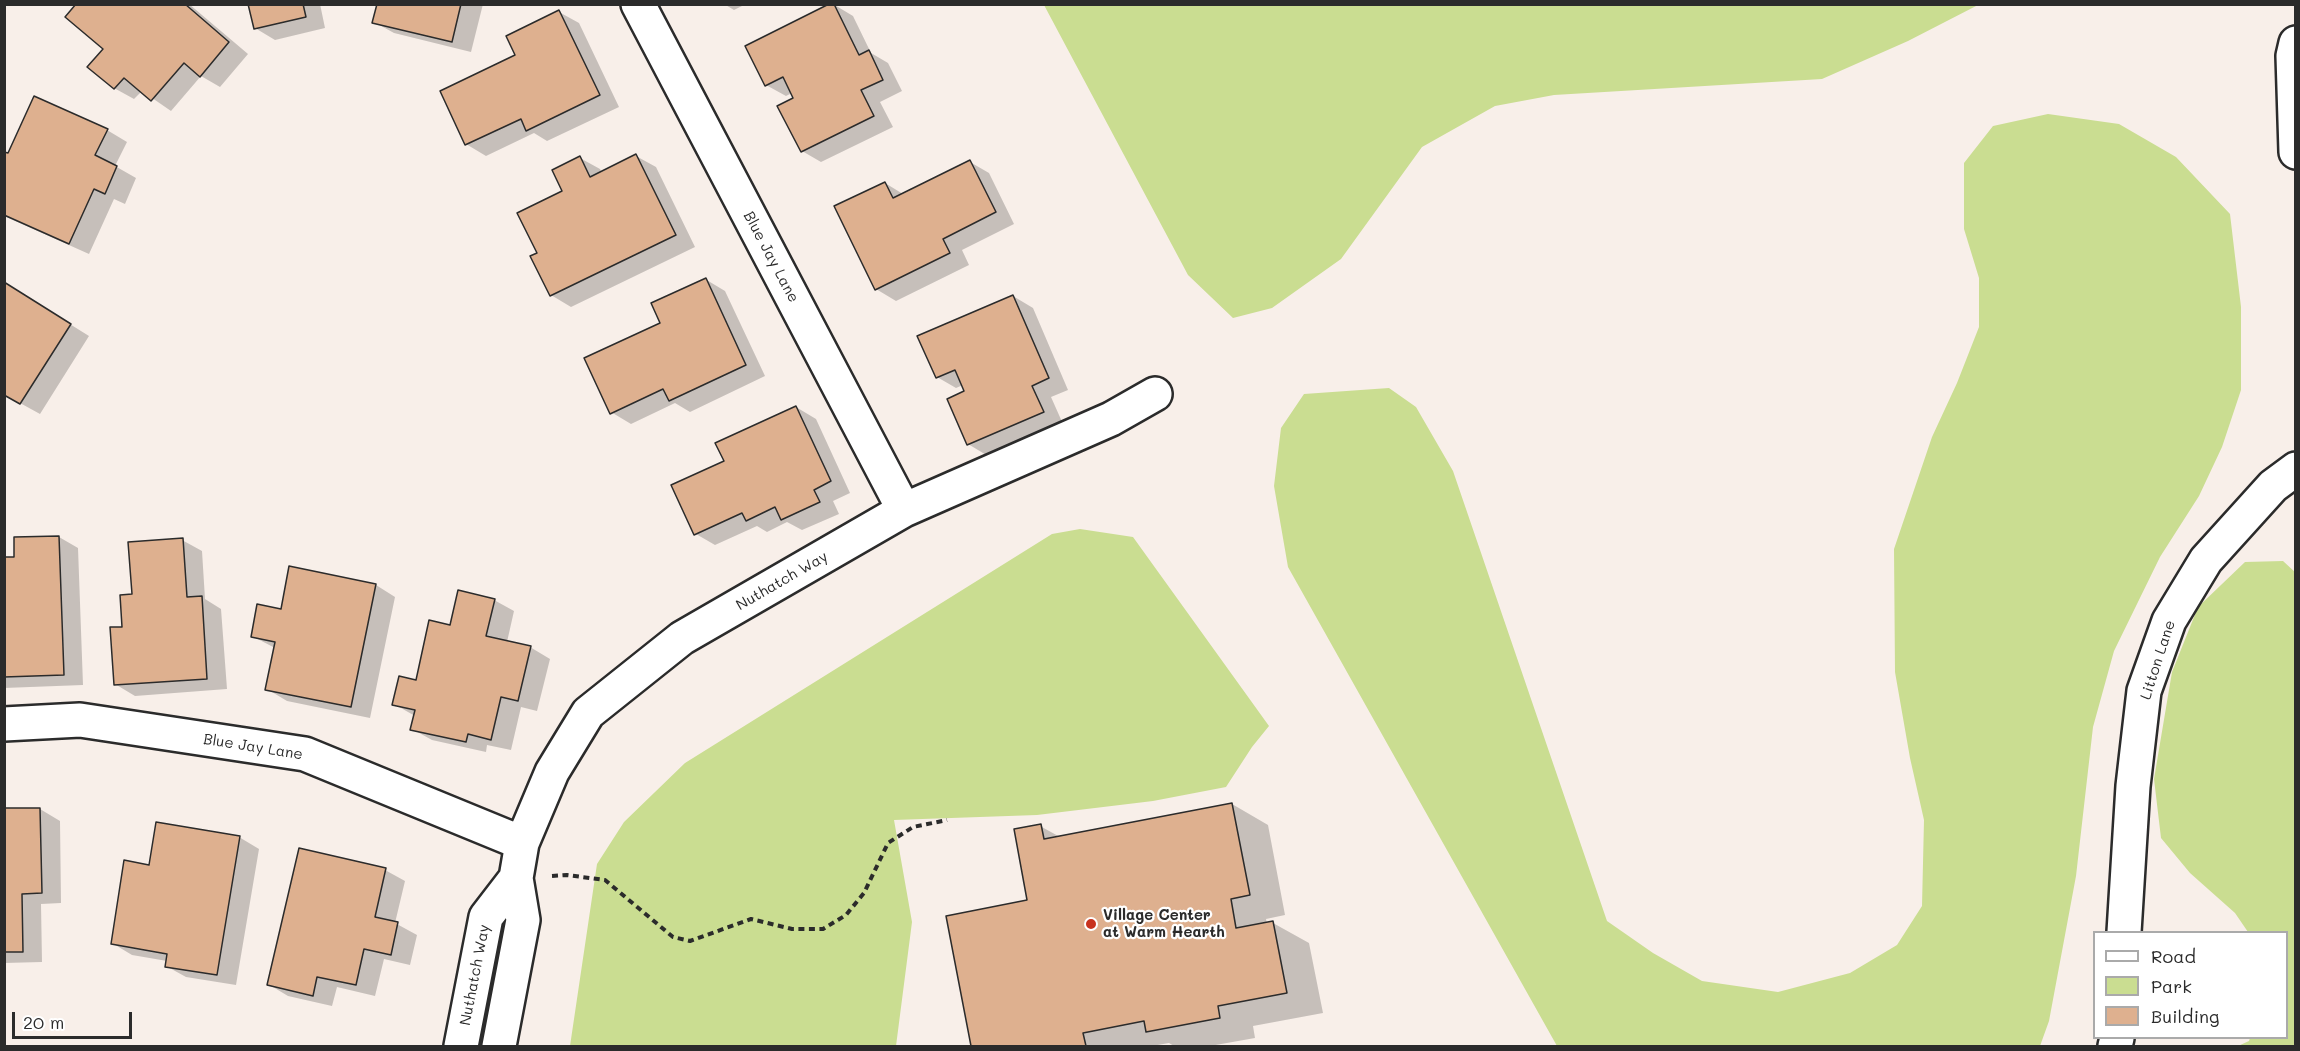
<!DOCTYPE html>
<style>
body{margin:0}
#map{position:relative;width:2300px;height:1051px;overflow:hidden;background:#f8efe9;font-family:Mali,sans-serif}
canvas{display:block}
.frame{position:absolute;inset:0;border:6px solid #2b2b2b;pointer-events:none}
.legend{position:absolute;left:2093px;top:931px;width:195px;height:108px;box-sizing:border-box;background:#fff;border:2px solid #aaa;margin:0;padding:8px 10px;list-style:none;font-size:18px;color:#2b2b2b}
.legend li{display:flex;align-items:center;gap:12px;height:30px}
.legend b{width:30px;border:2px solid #aaa}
.scale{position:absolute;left:12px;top:1012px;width:120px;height:27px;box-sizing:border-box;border:3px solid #2b2b2b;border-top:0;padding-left:8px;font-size:18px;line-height:21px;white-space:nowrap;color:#2b2b2b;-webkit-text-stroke:4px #fff;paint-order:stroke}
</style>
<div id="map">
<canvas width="2300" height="1051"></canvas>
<div class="frame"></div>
<ul class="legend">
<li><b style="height:8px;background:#fff"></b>Road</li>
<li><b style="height:16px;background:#cadd91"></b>Park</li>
<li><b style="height:16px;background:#deb08f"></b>Building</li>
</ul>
<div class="scale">20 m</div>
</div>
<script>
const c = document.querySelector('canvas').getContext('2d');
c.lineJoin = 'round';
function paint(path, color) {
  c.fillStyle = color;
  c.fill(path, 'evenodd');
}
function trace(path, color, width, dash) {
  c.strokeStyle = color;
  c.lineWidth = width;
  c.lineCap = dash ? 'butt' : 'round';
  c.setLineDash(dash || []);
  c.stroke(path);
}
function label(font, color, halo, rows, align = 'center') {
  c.font = font + ' Mali,sans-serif';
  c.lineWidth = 4.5;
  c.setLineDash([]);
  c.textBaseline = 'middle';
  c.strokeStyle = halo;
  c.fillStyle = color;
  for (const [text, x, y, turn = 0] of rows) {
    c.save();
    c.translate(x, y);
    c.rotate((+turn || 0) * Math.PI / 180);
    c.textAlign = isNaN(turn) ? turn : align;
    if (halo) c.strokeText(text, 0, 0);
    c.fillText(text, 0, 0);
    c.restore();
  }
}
paint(new Path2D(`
 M1044,5H1978L1908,41L1822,79L1554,95L1495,106L1422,147L1341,259L1272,308L1233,318L1188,275Z
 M2048,114L2119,124L2176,157L2230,214L2241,307V390L2222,447L2199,496L2160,557L2114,651L2093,727L2076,876L2049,1021L2040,1046H1557L1288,567L1274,486L1281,428L1304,394L1389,388L1416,407L1453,471L1607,921L1653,953L1702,981L1778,992L1850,973L1897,945L1922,906L1924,820L1910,758L1895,672L1894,549L1932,437L1957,383L1979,327V278L1964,229V163L1993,126Z
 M1080,529L1133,537L1269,726L1252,747L1226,787L1153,801L1037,815L894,820L912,922L896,1046H570L597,864L624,822L685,763L1052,534Z
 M2283,561L2296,573L2295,1046H2238L2249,1041L2250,1038H2286V932H2248L2235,913L2190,873L2161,838L2154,779L2172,672L2198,607L2245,562Z`), '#cadd91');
paint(new Path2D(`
 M78,4H189L248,54L220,87L201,76L171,111L142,91L134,99L114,88L105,48Z
 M250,4H320L325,28L275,40L255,28Z
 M378,4H483L471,52L394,33L374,22Z
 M724,4H746L734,10Z
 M833,4L853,16L871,53L888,63L902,91L880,102L893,127L821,162L802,151L795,99L792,93L786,96L766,85Z
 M559,12L579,23L619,107L547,141L534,133L486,156L466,144L517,56Z
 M107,130L127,142L115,166L136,178L125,204L114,199L89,254L4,216V154L8,155Z
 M636,156L656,167L695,247L571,307L551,295L539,254L564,191L580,158L600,169L602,173Z
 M970,162L989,173L1014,224L962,250L969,265L896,301L876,289L885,183L903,194Z
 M705,279L725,291L765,376L690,412L675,403L631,424L611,412L662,323Z
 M4,283L89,336L40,414L20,403Z
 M1013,296L1033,308L1068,390L1051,397L1063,424L988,456L968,444L966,392L963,385L956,388L937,377Z
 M796,407L816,419L850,493L833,501L839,514L802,530L787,522L767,532L757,526L715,545L696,534L726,461Z
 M59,537L78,548L83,685L4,688V559L16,558Z
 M182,540L202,551L205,599L221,609L227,689L135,696L115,684L133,595Z
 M376,585L395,597L370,718L287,701L267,689L275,648L252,636L282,611Z
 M494,600L514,611L507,642L530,647L550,659L537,711L521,707L511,750L487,745L486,752L432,740L412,729L415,716L394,704L417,682L451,626Z
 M1232,804L1268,825L1285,915L1266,919L1267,924L1273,923L1309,943L1323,1013L1253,1026L1255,1038L1210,1046H1174L1169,1043L1152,1046H972L947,917L1029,901L1040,826L1060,837Z
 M40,809L60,821L61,903L41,904L42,962L4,963V810Z
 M239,837L259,849L236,985L186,977L166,966L167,961L132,955L112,943L150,866Z
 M385,870L405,881L395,923L417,935L410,965L384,959L375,996L337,987L332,1006L288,996L268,984Z`), '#0003');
const building = new Path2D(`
 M76,4H185L229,42L200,77L184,63L151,101L124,78L114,89L87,67L103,49L65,17Z
 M248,4H303L306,17L254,29Z
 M377,4H461L452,42L372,23Z
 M829,4H834L859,55L869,50L883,80L861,90L874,116L801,152L777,106L793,98L783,77L765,86L745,46Z
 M559,10L600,95L526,131L521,119L465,145L440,91L515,55L506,36Z
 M34,96L108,129L95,155L117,166L105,194L94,189L69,244L4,215V152L8,153Z
 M636,154L676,235L550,296L530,256L537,253L517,213L562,191L552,170L580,156L590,177Z
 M970,160L996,212L943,239L950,253L875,290L834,206L885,182L893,198Z
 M706,278L746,365L669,401L663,389L610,414L584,358L660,323L651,303Z
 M4,282L71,324L20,404L4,395Z
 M1013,295L1049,378L1032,386L1044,412L967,445L947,399L964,391L955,370L936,378L917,336Z
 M796,406L831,481L814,490L820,502L781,520L775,507L746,521L742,513L694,535L671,485L724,461L715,443Z
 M59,536L64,675L4,677V557H14V537Z
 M183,538L187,597L202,596L207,679L114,685L110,627H122L120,595L132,594L128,542Z
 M289,566L376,584L351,707L265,690L275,642L251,637L257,604L281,609Z
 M458,590L495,599L486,636L531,646L518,701L501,697L491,740L468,734L466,742L410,730L415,710L392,705L399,676L416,680L429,620L450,625Z
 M1232,803L1250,895L1231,899L1236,928L1273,921L1287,993L1218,1006L1220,1018L1146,1032L1144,1021L1083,1033L1086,1046H971L946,916L1027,900L1014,829L1041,824L1044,839Z
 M4,808H40L42,893L22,894L23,952H4Z
 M156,822L240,836L217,975L165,967L167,954L111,944L124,860L149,865Z
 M299,848L386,868L375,917L398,922L391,955L364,949L356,985L317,977L313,996L267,985Z`);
paint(building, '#deb08f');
trace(building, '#2b2b2b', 1.5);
const minor = new Path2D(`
 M638,4L904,510
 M2296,43L2293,56L2296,152
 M4,724L80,720L305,754L522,843
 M2124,932L2133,786L2144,691L2169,621L2206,560L2273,486L2296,469
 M461,1046L486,917L516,878
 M499,1046L523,920L516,878L522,843L552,772L588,713L682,638L904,510L1111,419L1155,394
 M2115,1046L2117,1038`);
trace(minor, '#2b2b2b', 38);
trace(new Path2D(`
 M552,876L567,875L605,880L673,937L690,941L751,919L792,929H823L846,915L864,893L888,843L913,827L947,820`), '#2b2b2b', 4, [6, 4.5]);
trace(minor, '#fff', 33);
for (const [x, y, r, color] of [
 [1091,924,6,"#c8321e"]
]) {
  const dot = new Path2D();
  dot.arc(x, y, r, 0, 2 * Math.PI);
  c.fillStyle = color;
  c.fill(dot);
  trace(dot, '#fff', 2);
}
label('15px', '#2b2b2b', '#fff', [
 ["Blue Jay Lane",771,257,62],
 ["Nuthatch Way",782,581,-30],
 ["Litton Lane",2158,660,-72],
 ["Blue Jay Lane",253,747,9],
 ["Nuthatch Way",475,975,-79]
]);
label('bold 15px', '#2b2b2b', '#fff', [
 ["Village Center",1103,915],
 ["at Warm Hearth",1103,932]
], 'left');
</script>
